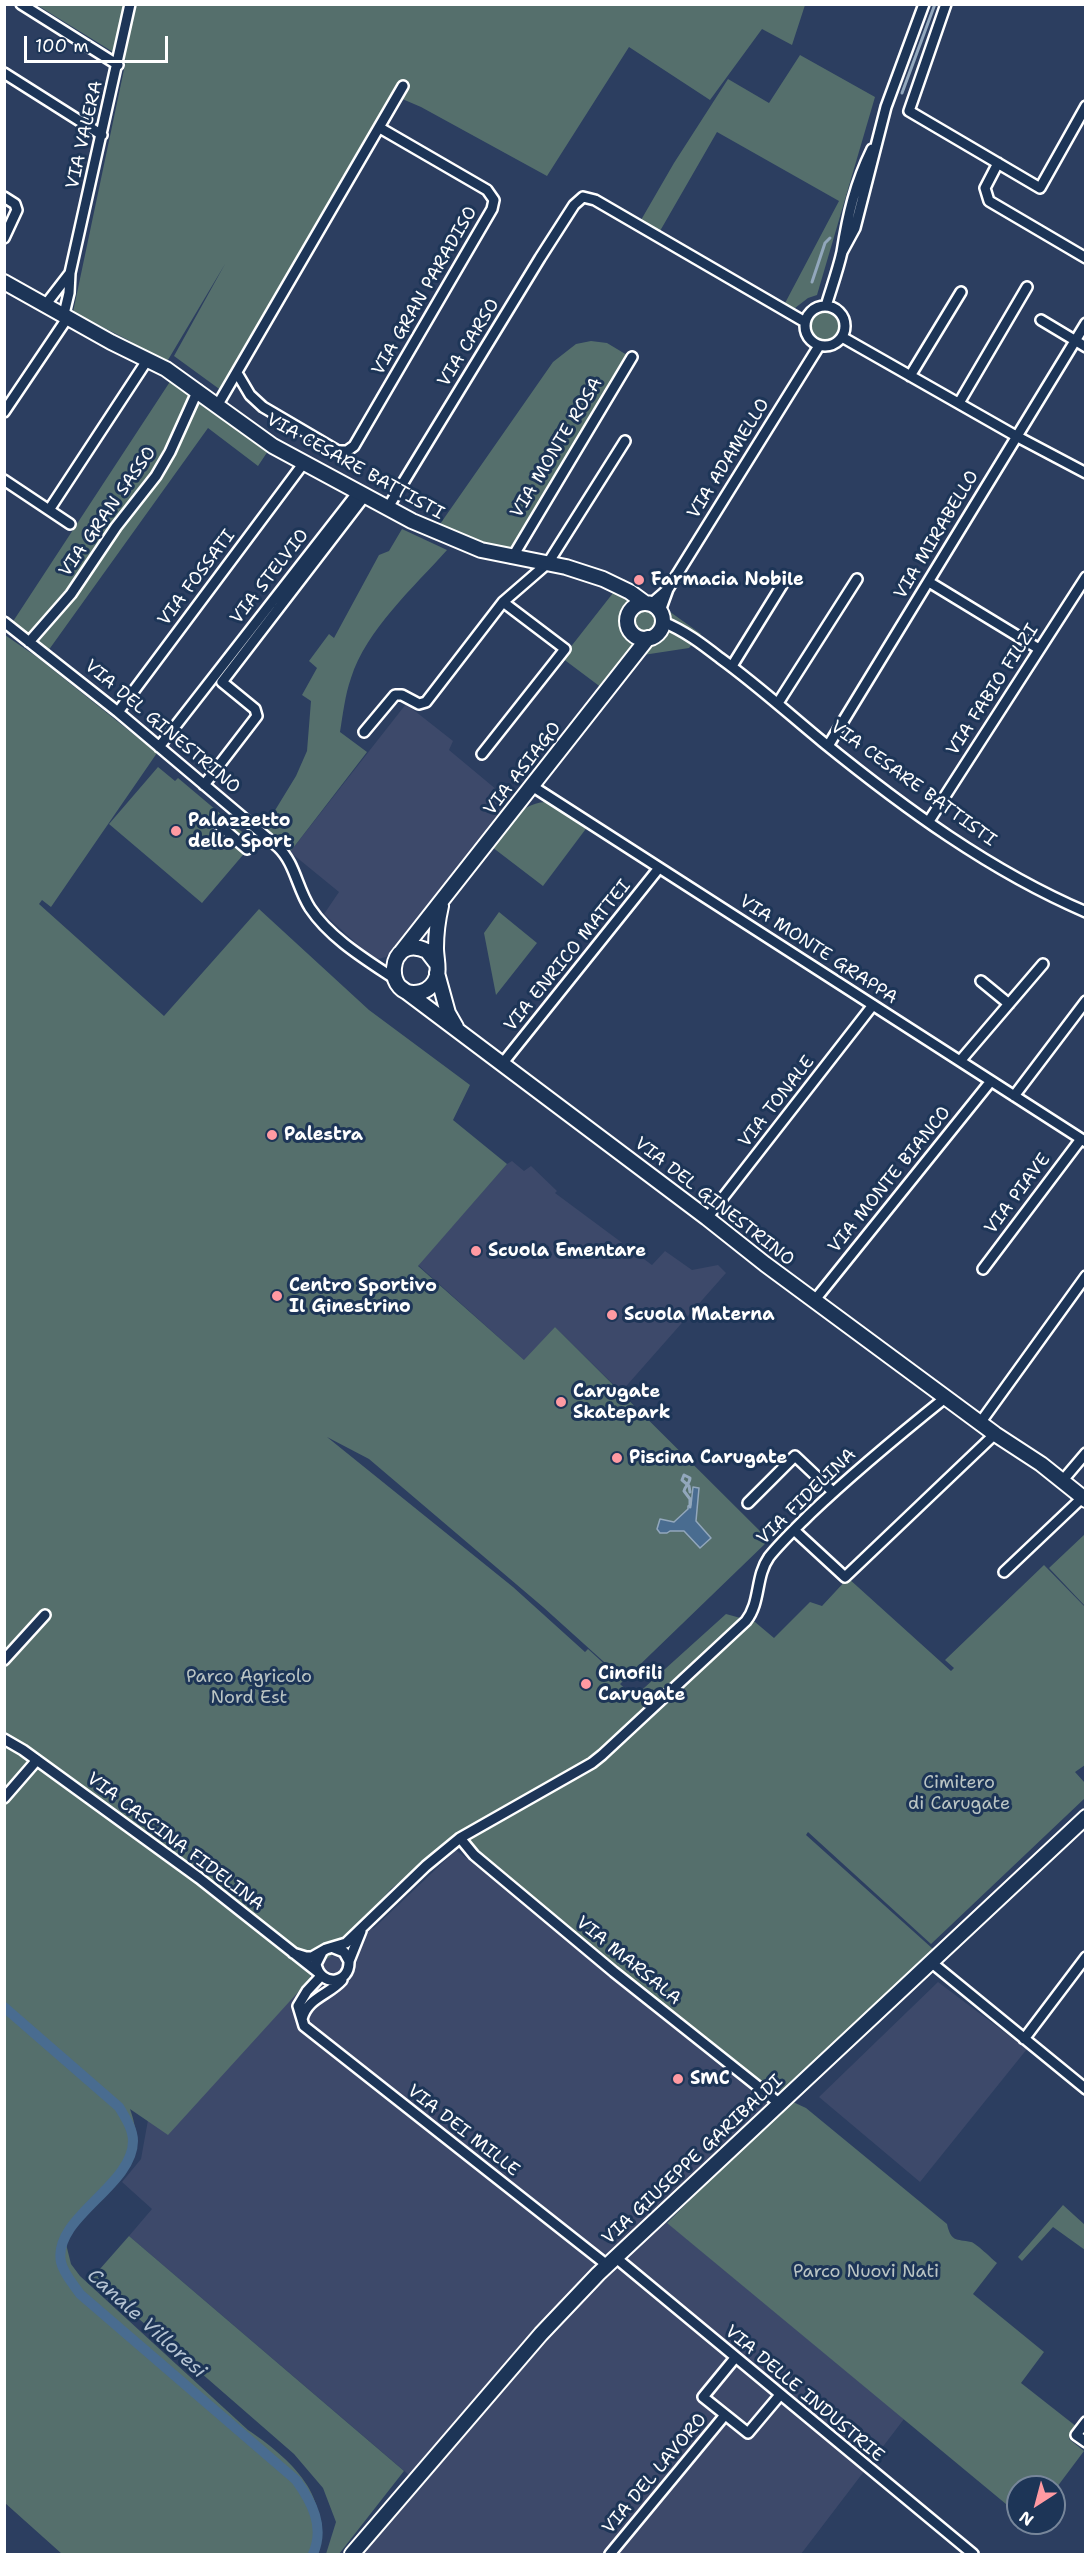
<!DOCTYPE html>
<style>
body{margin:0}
#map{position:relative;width:1090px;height:2559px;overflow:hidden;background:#2c3e60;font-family:"Shantell Sans",sans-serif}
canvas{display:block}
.frame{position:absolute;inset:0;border:6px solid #fff;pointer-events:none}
.north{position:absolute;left:1006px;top:2475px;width:60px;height:60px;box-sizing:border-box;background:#1d3557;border:2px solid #77869a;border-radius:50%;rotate:216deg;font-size:16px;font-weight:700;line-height:24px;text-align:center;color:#fff}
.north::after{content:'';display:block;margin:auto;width:21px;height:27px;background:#ff9aa2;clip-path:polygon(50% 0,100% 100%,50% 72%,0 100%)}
.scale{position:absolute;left:24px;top:36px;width:144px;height:27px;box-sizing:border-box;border:3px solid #fff;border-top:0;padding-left:8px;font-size:18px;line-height:21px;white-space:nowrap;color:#fff;-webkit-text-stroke:4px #1d3557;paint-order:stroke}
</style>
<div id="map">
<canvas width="1090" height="2559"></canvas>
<div class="frame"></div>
<div class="north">N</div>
<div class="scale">100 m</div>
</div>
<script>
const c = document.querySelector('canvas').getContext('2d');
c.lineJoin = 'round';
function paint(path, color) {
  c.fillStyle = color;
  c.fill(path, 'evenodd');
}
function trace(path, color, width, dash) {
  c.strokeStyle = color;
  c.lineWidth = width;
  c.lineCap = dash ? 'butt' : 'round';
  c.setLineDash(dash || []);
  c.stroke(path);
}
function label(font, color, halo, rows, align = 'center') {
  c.font = font + ' "Shantell Sans",sans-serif';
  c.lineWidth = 6;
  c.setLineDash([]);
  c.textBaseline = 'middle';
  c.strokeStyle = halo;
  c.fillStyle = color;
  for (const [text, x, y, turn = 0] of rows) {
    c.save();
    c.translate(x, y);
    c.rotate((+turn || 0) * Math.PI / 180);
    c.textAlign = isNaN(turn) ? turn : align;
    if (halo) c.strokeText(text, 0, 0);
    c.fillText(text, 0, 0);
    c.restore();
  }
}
paint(new Path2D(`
 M406,704L453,741L449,750L509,800L386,957L378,959L369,955L324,914L339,892L290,852Z
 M512,1161L524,1171L531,1166L557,1191L555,1193L652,1265L665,1251L692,1270L718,1265L726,1273L621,1392L555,1327L525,1361L418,1265L507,1164Z
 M456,1850L777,2105L658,2215L904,2419L801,2554H353L416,2481L129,2236L152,2209L122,2182L141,2159L148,2120L283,1952L374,1928Z
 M938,1982L1027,2049L920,2182L819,2097Z`), '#3d496a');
paint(new Path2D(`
 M37,5H805L792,45L762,29L710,100L629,47L547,176L421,107L400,98L347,179L341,176L346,180L222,391L174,356L225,264L165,365L128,340L73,312L126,60Z
 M800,55L875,97L817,295L808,298L795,308L784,305L839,201L717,132L660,231L641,220L674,163L728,79L769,103Z
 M811 326a14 14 0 1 1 28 0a14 14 0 1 1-28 0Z
 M591,341L607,343L632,358L510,553L483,546L438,527L553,362L576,344Z
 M175,374L272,445L258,466L208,428L48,651L12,623Z
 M402,529L447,550C414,587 366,630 351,678C345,695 343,714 340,732L367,752L290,852L263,830L296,776L307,751L311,701L302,695L317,668L309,661L329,634L334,638L379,555L389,551Z
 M624,579L701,634L689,648L643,655L606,691L562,658Z
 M5,635L37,657L157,753L51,907L42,900L39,904L164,1016L259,909L369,1010L470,1085L453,1120L507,1164L418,1266L524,1360L555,1327L769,1540L624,1680L543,1607L369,1459L327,1437L513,1587L585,1652L588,1649L623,1681L620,1684L634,1697L726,1614L755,1622L774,1638L810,1602L822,1606L848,1578L951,1671L954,1668L945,1660L1044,1565L1086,1608L1085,1765L1075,1772L1085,1783V1798L931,1944L808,1832L806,1835L933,1949L784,2090L771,2092L766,2090L458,1834L391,1889L330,1957L314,1966L310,1974V1979L168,2135L130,2109C137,2129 139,2146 129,2165C105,2188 81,2212 65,2240L71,2264L80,2276L248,2430C288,2457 339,2500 311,2554H62L5,2503Z
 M158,767L175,781L178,778L254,842L202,903L109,824Z
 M545,802L554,804L588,826L543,886L492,847C507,827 518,804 545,802Z
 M499,912L537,943L496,995L484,933Z
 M1085,1534V1606L1049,1568Z
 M793,2102L806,2108L947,2224C951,2242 956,2239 971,2242C976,2243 992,2259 997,2263L973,2294L1044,2352L1021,2383L1077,2427L1069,2439L1084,2451L1054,2491V2487H1018V2514L667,2223L786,2104Z
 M1063,2205L1085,2225V2250L1053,2227L1022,2261L1018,2257Z
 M129,2236L404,2471L339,2554H326L336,2522L323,2488L294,2454L92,2278Z`), '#556f6c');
const water = new Path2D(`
 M693,1487L699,1488L696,1521L711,1538L700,1548L684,1531H670L667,1533H660L657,1529L660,1519L674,1522L688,1509V1506L691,1505Z`);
paint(water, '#496c90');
trace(water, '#92a7bc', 1.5);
trace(new Path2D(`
 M902,93L935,4
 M812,282L825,243L830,238
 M690,1492L689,1486L682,1480L684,1475L690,1478C690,1483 685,1486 684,1491L690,1499V1507`), '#92a7bc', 3);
trace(new Path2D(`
 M4,2007L119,2107C125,2117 133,2129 133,2141C133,2186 52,2218 61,2262C63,2273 74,2285 80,2294L296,2480C312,2502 325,2527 313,2554`), '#496c90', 10);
const street = new Path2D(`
 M21,4L118,65
 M946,4L909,111L1040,188L1086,106
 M4,73L102,135
 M998,163L985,188L989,201L1086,258
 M4,197L15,204L17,210L4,238
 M842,252L855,228L886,107L924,4
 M46,304L70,273
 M805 326a20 20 0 1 1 40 0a20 20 0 1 1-40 0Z
 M826,306C831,289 838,270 842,252C848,214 855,184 872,149
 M64,314L69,293L70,273L130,4
 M1041,320L1086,347
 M842,337L1016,436L1086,473
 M237,373L250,395L263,407L338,451H347L354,446L492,209L494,200L487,190L380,128
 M910,376L961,292
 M959,403L1027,287
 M217,406L403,86
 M4,412L68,317
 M4,480L70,524
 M387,509L540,258L574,205L583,197L595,200L805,322
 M49,510L148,359
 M512,558L632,357
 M929,582L1039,649
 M651,604L666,591
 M660,611L668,589L819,346
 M4,622L118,712L278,847C295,863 297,888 310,908C330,938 365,959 395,979
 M663,622C685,631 702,644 720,658C756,684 789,714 823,742C903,807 990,871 1086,912
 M29,642L71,594L116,527L156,476L170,452L198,390
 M732,666L787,577
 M778,703L857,579
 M118,712L303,464
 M364,732L395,695H402L419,704L426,702L503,602L548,563L625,441
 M828,746L1086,323
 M159,747L357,493
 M482,754L565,649L503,602
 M204,785L257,716L255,709L222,682L364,497
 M532,786L1086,1142
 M929,821L1086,577
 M218,824L247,849
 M981,981L1009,1004
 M960,1061L1043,964
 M502,1064L659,868
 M1014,1096L1086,1001
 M707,1218L873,1005
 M983,1269L1081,1139
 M814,1301L991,1081
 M980,1423L1086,1276
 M1063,1480L1086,1453
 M748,1503L795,1456L833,1492
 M794,1530L845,1577L995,1434
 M1004,1572L1083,1497
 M4,1660L45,1615
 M4,1739L23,1750L199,1878L319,1973
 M4,1798L37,1760
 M460,1838L474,1855L614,1972L780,2104
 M322,1952L316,1964C320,1987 350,1985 349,1961L344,1952L334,1948
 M293,1953L306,1957H312L326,1949L346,1943L426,1866L460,1838L592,1763L602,1755L746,1621C761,1602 755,1577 769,1557C781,1542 796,1528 810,1514C853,1473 899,1435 945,1398
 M349,1961L361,1931
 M932,1963L1086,2089
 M321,1976L307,1991L298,2006L304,2026L607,2265
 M302,2019C307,1998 329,1995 342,1980
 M1024,2039L1086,1957
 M615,2257L973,2554
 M735,2358L703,2397L748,2433L780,2395
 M1086,2422L1076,2435L1086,2442
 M610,2554L725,2415`);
const secondary = new Path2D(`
 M4,282L111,342L166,369L273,446L412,521L481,550L566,567L603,579L630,592L645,603
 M627 621a18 18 0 1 1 36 0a18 18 0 1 1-36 0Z
 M398,956L648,638
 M437,964L427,951C386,931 382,1002 421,992C429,990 435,983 437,976C439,967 436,957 436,948C436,933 438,919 441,906
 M437,973L448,1013L456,1027
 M400,987L707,1218L765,1264L995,1434L1041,1464L1086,1500
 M352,2554L541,2334L598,2274L1086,1817`);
trace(street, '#fff', 14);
trace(secondary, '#fff', 18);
trace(street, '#1d3557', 9);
trace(secondary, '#1d3557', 14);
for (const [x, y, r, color] of [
 [639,580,6,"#ff9aa2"],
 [176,831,6,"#ff9aa2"],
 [272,1135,6,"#ff9aa2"],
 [476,1251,6,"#ff9aa2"],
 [277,1296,6,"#ff9aa2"],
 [612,1315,6,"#ff9aa2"],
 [561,1402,6,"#ff9aa2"],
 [617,1458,6,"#ff9aa2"],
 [586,1684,6,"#ff9aa2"],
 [678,2079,6,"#ff9aa2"]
]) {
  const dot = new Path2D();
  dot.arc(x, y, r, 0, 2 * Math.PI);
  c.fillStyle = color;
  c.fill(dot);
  trace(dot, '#1d3557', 2);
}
label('18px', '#fff', '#1d3557', [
 ["VIA VALERA",85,135,-77],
 ["VIA GRAN PARADISO",425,291,-60],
 ["VIA CARSO",469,343,-58],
 ["VIA MONTE ROSA",557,448,-59],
 ["VIA ADAMELLO",729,459,-58],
 ["VIA CESARE BATTISTI",355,467,29],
 ["VIA GRAN SASSO",108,512,-55],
 ["VIA MIRABELLO",937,535,-59],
 ["VIA STELVIO",270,577,-52],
 ["VIA FOSSATI",197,578,-53],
 ["VIA FABIO FILZI",993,690,-57],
 ["VIA DEL GINESTRINO",162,727,40],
 ["VIA ASIAGO",523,769,-52],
 ["VIA CESARE BATTISTI",913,784,36],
 ["VIA MONTE GRAPPA",818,950,33],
 ["VIA ENRICO MATTEI",568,956,-51],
 ["VIA TONALE",777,1102,-52],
 ["VIA MONTE BIANCO",890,1180,-51],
 ["VIA PIAVE",1018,1194,-53],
 ["VIA DEL GINESTRINO",714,1202,38],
 ["VIA FIDELINA",807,1497,-44],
 ["VIA CASCINA FIDELINA",175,1842,37],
 ["VIA MARSALA",628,1961,39],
 ["VIA DEI MILLE",463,2131,38],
 ["VIA GIUSEPPE GARIBALDI",693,2160,-43],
 ["VIA DELLE INDUSTRIE",804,2394,40],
 ["VIA DEL LAVORO",655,2474,-50]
]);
label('bold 18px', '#fff', '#1d3557', [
 ["Farmacia Nobile",651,580],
 ["Palazzetto",188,821],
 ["dello Sport",188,842],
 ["Palestra",284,1135],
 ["Scuola Ementare",488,1251],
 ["Centro Sportivo",289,1286],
 ["Il Ginestrino",289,1307],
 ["Scuola Materna",624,1315],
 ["Carugate",573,1392],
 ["Skatepark",573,1413],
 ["Piscina Carugate",629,1458],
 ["Cinofili",598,1674],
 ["Carugate",598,1695],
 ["SMC",690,2079]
], 'left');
label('18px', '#bbc5c4', '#1d3557', [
 ["Parco Agricolo",249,1677],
 ["Nord Est",249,1698],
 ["Cimitero",959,1783],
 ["di Carugate",959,1804],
 ["Parco Nuovi Nati",866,2272]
]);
label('italic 20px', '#b6c4d3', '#1d3557', [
 ["Canale Villoresi",146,2324,42]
]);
</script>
